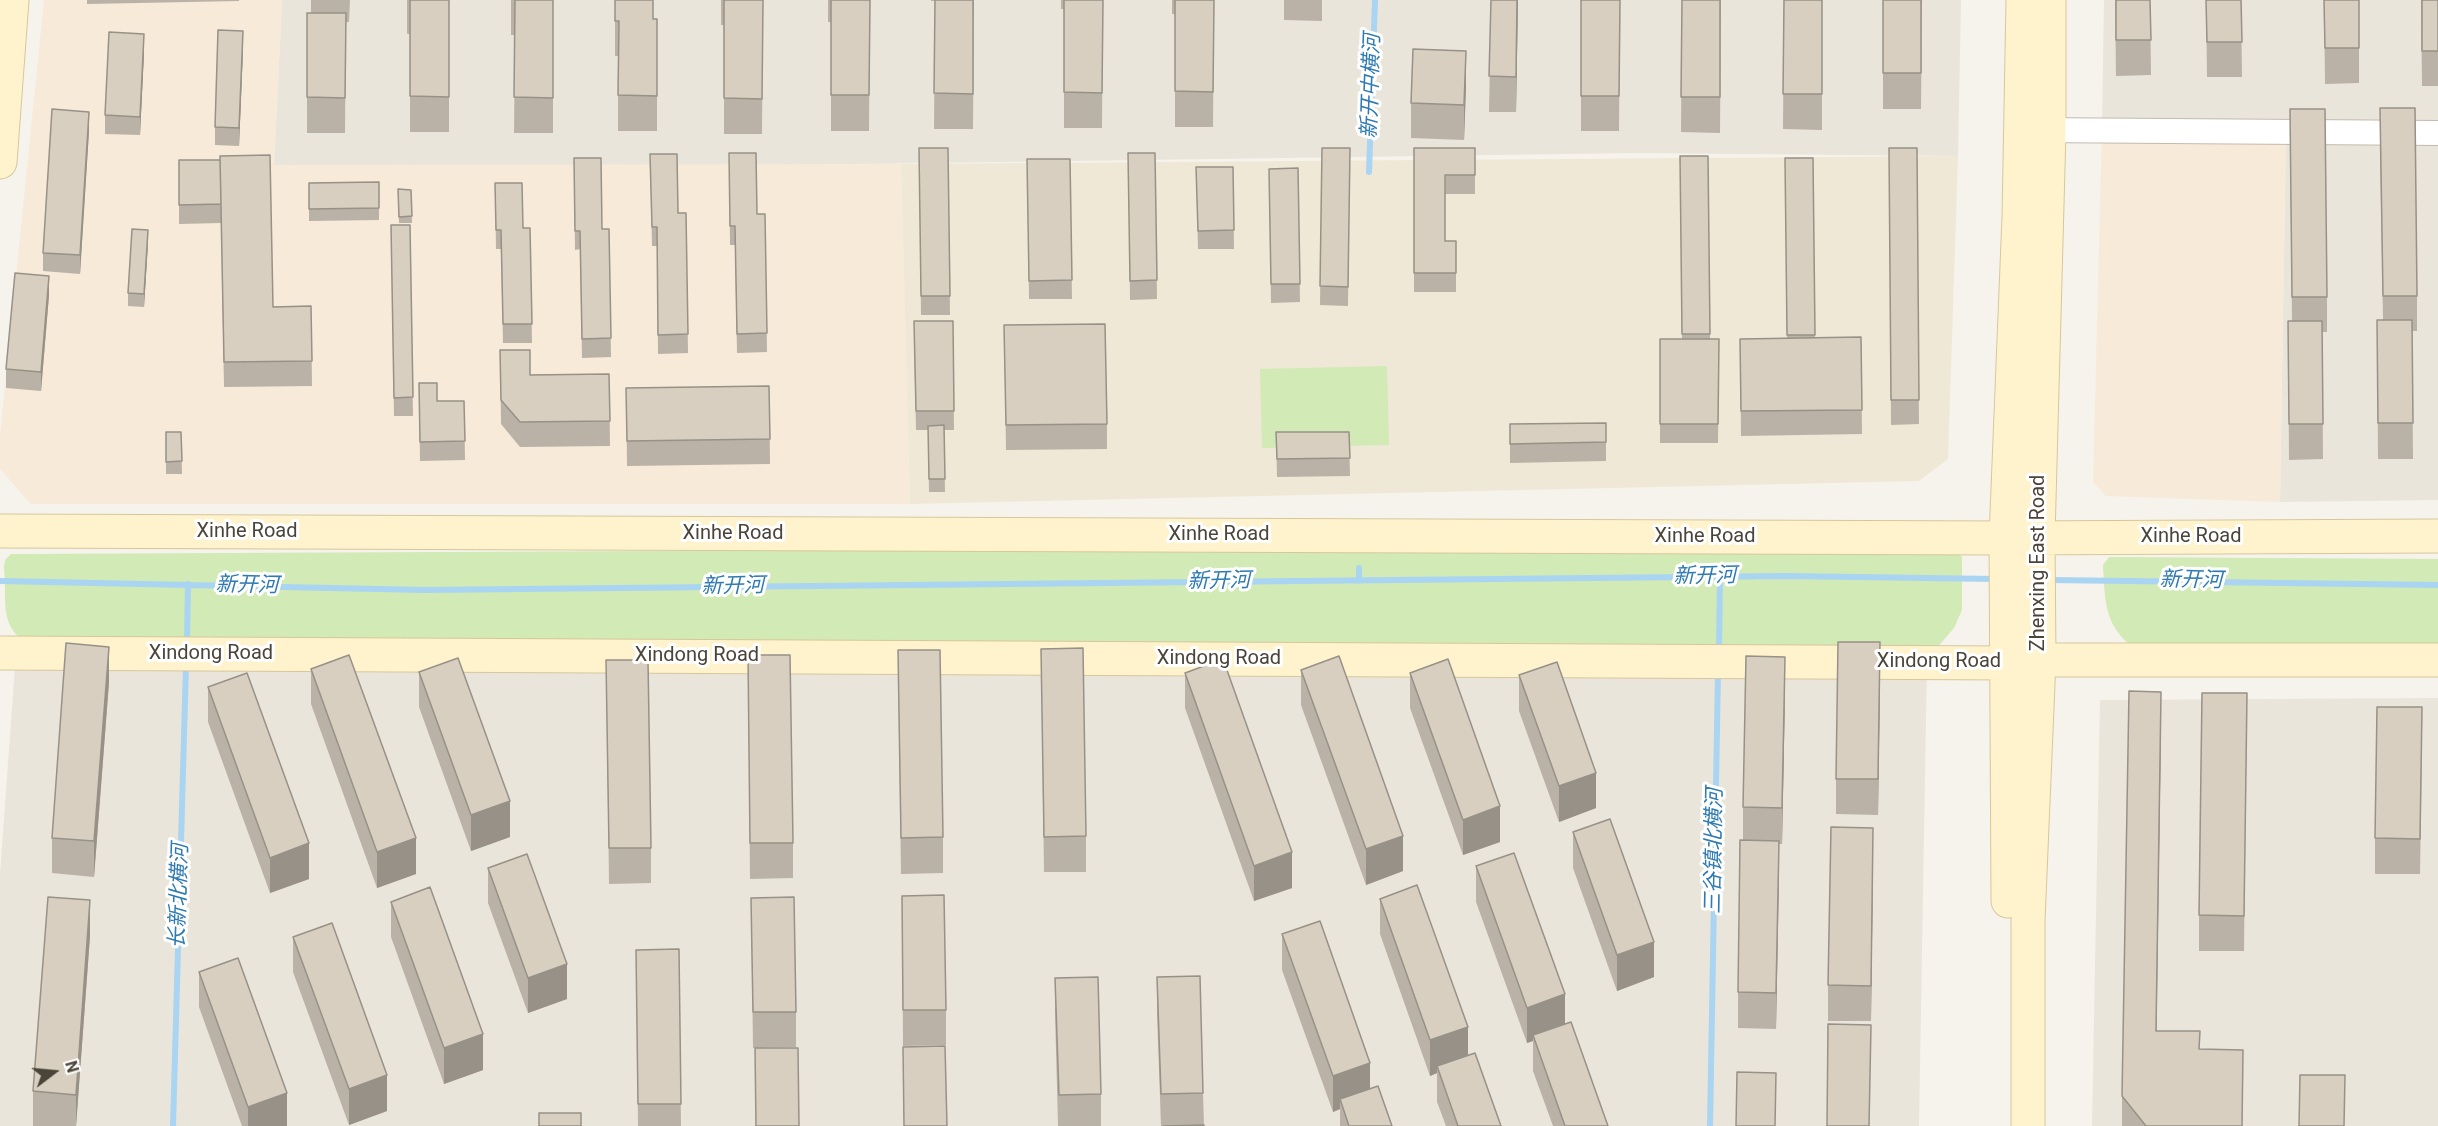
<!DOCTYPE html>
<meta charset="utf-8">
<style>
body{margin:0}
#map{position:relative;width:2438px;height:1126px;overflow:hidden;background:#f6f3ec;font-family:Roboto,sans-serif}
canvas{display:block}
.north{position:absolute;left:24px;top:1042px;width:60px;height:60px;-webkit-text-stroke:4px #fff;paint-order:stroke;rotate:74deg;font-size:16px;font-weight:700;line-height:24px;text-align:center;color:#4b4439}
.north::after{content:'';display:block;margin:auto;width:21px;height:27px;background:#4b4439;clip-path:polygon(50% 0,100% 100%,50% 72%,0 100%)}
</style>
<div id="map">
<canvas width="2438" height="1126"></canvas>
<div class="north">N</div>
</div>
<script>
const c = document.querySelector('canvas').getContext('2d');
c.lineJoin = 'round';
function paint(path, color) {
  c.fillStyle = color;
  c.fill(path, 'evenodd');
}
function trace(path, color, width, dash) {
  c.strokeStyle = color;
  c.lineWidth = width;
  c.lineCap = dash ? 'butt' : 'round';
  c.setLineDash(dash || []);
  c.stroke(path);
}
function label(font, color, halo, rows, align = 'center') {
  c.font = font + ' Roboto,"Noto Sans SC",sans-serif';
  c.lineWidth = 6;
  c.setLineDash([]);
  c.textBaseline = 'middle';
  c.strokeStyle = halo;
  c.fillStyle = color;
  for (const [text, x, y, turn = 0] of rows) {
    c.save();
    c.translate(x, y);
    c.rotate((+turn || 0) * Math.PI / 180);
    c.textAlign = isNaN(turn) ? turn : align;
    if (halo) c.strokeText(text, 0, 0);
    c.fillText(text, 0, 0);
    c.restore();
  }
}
paint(new Path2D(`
 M282,0H1961L1958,156L1636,153L790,165H274Z
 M2104,0H2438V500L2280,502L2286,127H2102Z
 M16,653L1927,662L1919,1126H0V874Z
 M2438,698V1126H2092L2100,700Z`), '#eae5da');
paint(new Path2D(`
 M44,0H282L274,165L901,164L910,504H31L0,469V435Z
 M2102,127H2286L2280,502L2106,496L2093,482Z`), '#f7ead8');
paint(new Path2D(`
 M1958,156L1948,459L1919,481L910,504L901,164Z`), '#efe8d6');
paint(new Path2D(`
 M1387,366L1389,445L1262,448L1260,369Z
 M1943,545L1953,549L1962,557V610L1954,628L1935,650L22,639C3,627 5,602 5,581C5,576 3,567 5,561C6,558 9,556 11,554Z
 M2109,557L2438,559V650L2138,651C2104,628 2105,602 2103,565Z`), '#d2eab5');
trace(new Path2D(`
 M1369,172L1375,0
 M2049,580L2438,585
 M0,581L425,590L1785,576L1996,579
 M1359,581V568
 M187,642L188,584
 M1719,651L1720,577
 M173,1126L186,665
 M1710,1126L1718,671`), '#a9d4f2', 6);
const street = new Path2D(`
 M2032,130L2438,133`);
const secondary = new Path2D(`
 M0,162L12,0
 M0,531L2006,538L2438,536
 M0,653L2008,663L2039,660H2438
 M2008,901L2006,538L2019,217L2023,0
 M2028,1126V921L2039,660L2038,537L2049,131V0`);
trace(street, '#c2bbae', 26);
trace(secondary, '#d6c79b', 35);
trace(street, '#fff', 24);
trace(secondary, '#fff3cd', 33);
paint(new Path2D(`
 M87,0H239V1L87,4Z
 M311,0H350L349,22H346L345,133H307V13H311Z
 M407,0H449V132H410V34H407Z
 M511,0H553V133H514L515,35H511Z
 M721,0H763L762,134H724V25H721Z
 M828,0H870L869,131H831V22H828Z
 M931,0H974L973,129H934L935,1H931Z
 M1061,0H1103L1102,128H1064V9H1061Z
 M1172,0H1214L1213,127H1175V14H1172Z
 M1284,0H1322V21L1284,20Z
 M1491,0H1518L1516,112H1489Z
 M1581,0H1620L1619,131H1581Z
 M1682,0H1721L1720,133L1681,132Z
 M1784,0H1822V130L1783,129Z
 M1883,0H1922L1921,109H1883Z
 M2115,0H2150L2151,75L2116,76Z
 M2206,0H2241L2242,77H2207Z
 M2324,0H2359V83L2325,84Z
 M2421,0H2438V86H2422Z
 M657,19V131H618V56H615V21Z
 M243,50L239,146L215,145V127Z
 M144,53L140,135L105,134V115Z
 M1466,86L1464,140L1411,138V103Z
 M89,131L80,274L43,271V253Z
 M2380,144L2417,296V331H2412L2413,459H2378L2377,320H2383Z
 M2290,145L2327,297V332H2322L2323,459L2289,460L2288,321H2292Z
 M919,148H948L950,315H921Z
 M1322,148H1350L1348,306L1320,305Z
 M1414,148H1475V194H1445V241H1456V292H1414Z
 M1889,148H1917L1919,424L1891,425Z
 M729,153L757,214H765L767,352L737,353L735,245H730Z
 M1128,153H1155L1157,299L1130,300Z
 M650,154L678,213H686L688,353L658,354L657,246H652Z
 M1680,156H1708L1710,339H1719L1718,443H1660V339H1682Z
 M574,158L602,229H609L611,357L582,358L580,249L575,250Z
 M1785,158H1813L1815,338L1861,337L1862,434L1741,436L1740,339L1787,338Z
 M1027,159H1070L1072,299H1029Z
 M179,160H220L273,307L311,306L312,386L224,387L221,221V223L179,224Z
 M1196,167H1233L1234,249H1198Z
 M1298,168L1300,302L1271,303L1269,169Z
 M379,182V220L309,221V183Z
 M495,183L523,228H530L532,343H503L501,249H496Z
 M398,189L411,190L412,223H399Z
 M391,225H410L413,416H394Z
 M148,243L144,307L128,306V293Z
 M49,295L41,391L6,388V369Z
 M953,321L954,430H944L945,492H929L928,430H916L914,340Z
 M1004,325L1107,424V449L1006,450Z
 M500,350L530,375L609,374L610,446L520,447L501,424Z
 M419,383L437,401H464L465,460L420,461Z
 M769,386L770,464L627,466L626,388Z
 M1606,423V461L1510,463V424Z
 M166,432H181L182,474H166Z
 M1276,432H1349L1350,476L1277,477Z
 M1041,649L1086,836V872H1044Z
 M898,650L943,837V873L901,874Z
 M748,655L793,843V878L750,879Z
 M606,660L651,848V883L609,884Z
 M311,669L416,874L377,888L311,704Z
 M1301,670L1403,871L1366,885L1301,705Z
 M419,672L510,837L471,851L419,707Z
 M1185,673L1292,888L1254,901L1185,708Z
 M1410,673L1500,842L1463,855L1410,708Z
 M1519,675L1596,808L1559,822L1519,711Z
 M1880,677L1878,815L1836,814V779Z
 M109,682L94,877L52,873V838Z
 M208,687L309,879L270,893L208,722Z
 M1785,692L1782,844H1779L1776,1029L1738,1028V992L1743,840V807Z
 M2247,693L2244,951H2199V915Z
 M2161,727L2156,1031L2200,1049L2243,1085L2242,1126H2122V1096Z
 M2422,743L2420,874H2375V838Z
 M1573,832L1654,977L1617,991L1573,868Z
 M1873,863L1871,1021H1828V985Z
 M1476,866L1565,1024L1608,1126H1553L1533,1071V1041L1527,1043L1476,902Z
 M488,868L567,999L528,1013L488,903Z
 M902,896L946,1010V1045L903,1046Z
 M751,898L796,1012V1047L753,1048Z
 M1380,899L1468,1055L1501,1126H1446L1437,1102V1073L1430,1076L1380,934Z
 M391,902L483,1070L444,1084L391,937Z
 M1282,934L1370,1089L1392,1126H1340V1109L1333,1112L1282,970Z
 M90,936L76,1126H33V1091Z
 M293,937L387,1111L349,1125L293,972Z
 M679,949L681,1126H638L636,950Z
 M199,972L287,1126H242L199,1007Z
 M1157,977L1203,1093L1204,1126H1161L1157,1013Z
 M1055,978L1101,1094V1126H1058L1055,1013Z`), '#bab2a6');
paint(new Path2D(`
 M1517,0H1518L1516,112V77Z
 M243,31V50L239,146V128Z
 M144,34V53L140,135V117Z
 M1466,51V86L1464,140V105Z
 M89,112V131L80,274V255Z
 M148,230V243L144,307V294Z
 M49,276V295L41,391V372Z
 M1880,642V677L1878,815V779Z
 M109,647V682L94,877V841Z
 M1785,657V692L1782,844V808Z
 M2161,692V727L2156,1066V1031Z
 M1596,773V808L1559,822V786Z
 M510,801V837L471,851V815Z
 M1500,806V842L1463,855V820Z
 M1873,828V863L1871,1021V986Z
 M1403,836V871L1366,885V849Z
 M416,838V874L377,888V852Z
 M1779,841V877L1776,1029V993Z
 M309,843V879L270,893V858Z
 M1292,852V888L1254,901V866Z
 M90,900V936L76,1126V1095Z
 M1654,942V977L1617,991V955Z
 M567,964V999L528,1013V978Z
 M1565,994V1030L1533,1035V1041L1527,1043V1008Z
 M1468,1027V1062L1437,1066V1073L1430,1076V1040Z
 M483,1034V1070L444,1084V1048Z
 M1370,1063V1098L1340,1099V1109L1333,1112V1076Z
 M387,1075V1111L349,1125V1089Z
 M287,1093V1126H248V1107Z`), '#979187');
const building = new Path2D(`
 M410,0H449V97L410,96Z
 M515,0H553V98L514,97Z
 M615,0H653V19H657V96L618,95L619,21H615Z
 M724,0H763L762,99L724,98Z
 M831,0H870L869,95H831Z
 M935,0H973V94L934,93Z
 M1064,0H1103L1102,93L1064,92Z
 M1175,0H1214L1213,92L1175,91Z
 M1491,0H1517L1516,77L1489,76Z
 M1581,0H1620L1619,96H1581Z
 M1682,0H1720V97H1681Z
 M1784,0H1822V94H1783Z
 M1883,0H1921V73H1883Z
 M2116,0H2150L2151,40H2116Z
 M2206,0H2241L2242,42H2207Z
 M2324,0H2359V48H2325Z
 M2422,0H2438V51H2422Z
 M307,13H346L345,98L307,97Z
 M218,30L243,31L239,128L215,127Z
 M109,32L144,34L140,117L105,115Z
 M1413,49L1466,51L1464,105L1411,103Z
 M2380,108H2415L2417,296H2383Z
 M52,109L89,112L80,255L43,253Z
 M2290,109H2325L2327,297H2292Z
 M919,148H948L950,296H921Z
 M1322,148H1350L1348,287L1320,286Z
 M1414,148H1475V175H1445V241H1456V273H1414Z
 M1889,148H1917L1919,400H1891Z
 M729,153H756L757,214H765L767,333L737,334L735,226H730Z
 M1128,153H1155L1157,280L1130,281Z
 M650,154H677L678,213H686L688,334L658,335L657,227H652Z
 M270,155L273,307L311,306L312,361L224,362L220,156Z
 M1680,156H1708L1710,334H1682Z
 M574,158H601L602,229H609L611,338L582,339L580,231H575Z
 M1785,158H1813L1815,335H1787Z
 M1027,159H1070L1072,280L1029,281Z
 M179,160H220L221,204L179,205Z
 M1196,167H1233L1234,230L1198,231Z
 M1298,168L1300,284H1271L1269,169Z
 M379,182V208L309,209V183Z
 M495,183H522L523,228H530L532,324H503L501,230H496Z
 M398,189L411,190L412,216L399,217Z
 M391,225H410L413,397L394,398Z
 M132,229L148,230L144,294L128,293Z
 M15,273L49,276L41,372L6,369Z
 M2377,320H2412L2413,423H2378Z
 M914,321H953L954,411H916Z
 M2288,321H2322L2323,424H2289Z
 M1105,324L1107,424L1006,425L1004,325Z
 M1861,337L1862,410L1741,411L1740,339Z
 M1660,339H1719L1718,424H1660Z
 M500,350H530V375L609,374L610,421L520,422L501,400Z
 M419,383H437V401H464L465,441L420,442Z
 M769,386L770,439L627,441L626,388Z
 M1606,423V442L1510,444V424Z
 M944,425L945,479H929L928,426Z
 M166,432H181L182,461L166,462Z
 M1276,432H1349L1350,458L1277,459Z
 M1838,642H1880L1878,779H1836Z
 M66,643L109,647L94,841L52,838Z
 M1083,648L1086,836L1044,837L1041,649Z
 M898,650H940L943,837L901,838Z
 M349,655L416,838L377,852L311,669Z
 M748,655H790L793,843H750Z
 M1339,656L1403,836L1366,849L1301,670Z
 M1746,656L1785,657L1782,808L1743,807Z
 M458,658L510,801L471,815L419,672Z
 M1223,659L1292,852L1254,866L1185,673Z
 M1448,659L1500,806L1463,820L1410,673Z
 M606,660H648L651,848H609Z
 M1557,662L1596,773L1559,786L1519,675Z
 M247,673L309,843L270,858L208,687Z
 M2129,691L2161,692L2156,1031H2200L2199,1049L2243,1050L2242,1126H2146L2122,1096Z
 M2202,693H2247L2244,916L2199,915Z
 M2377,707H2422L2420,839L2375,838Z
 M1610,819L1654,942L1617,955L1573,832Z
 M1831,827L1873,828L1871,986L1828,985Z
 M1740,840L1779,841L1776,993L1738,992Z
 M1514,853L1565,994L1527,1008L1476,866Z
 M527,854L567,964L528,978L488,868Z
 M1417,885L1468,1027L1430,1040L1380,899Z
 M430,887L483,1034L444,1048L391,902Z
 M944,895L946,1010H903L902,896Z
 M48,897L90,900L76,1095L33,1091Z
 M794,897L796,1012H753L751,898Z
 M1320,921L1370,1063L1333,1076L1282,934Z
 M332,923L387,1075L349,1089L293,937Z
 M679,949L681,1104H638L636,950Z
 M238,958L287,1093L248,1107L199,972Z
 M1200,976L1203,1093L1161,1094L1157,977Z
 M1098,977L1101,1094L1059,1095L1055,978Z
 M1571,1022L1608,1126H1565L1533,1035Z
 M1828,1024L1871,1025L1869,1126H1827Z
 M945,1046L947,1126H904L903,1047Z
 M755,1048H798L799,1126H756Z
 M1475,1053L1501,1126H1458L1437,1066Z
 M1737,1072L1776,1073L1775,1126H1736Z
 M2300,1075H2345L2344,1126H2299Z
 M1378,1086L1392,1126H1349L1340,1099Z
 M539,1113H581V1126H539Z
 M1204,1125V1126H1163Z`);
paint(building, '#d8cfc1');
trace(building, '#979187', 1.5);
label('20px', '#4b4439', '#fff', [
 ["Xinhe Road",247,532],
 ["Xinhe Road",733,534],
 ["Xinhe Road",1219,535],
 ["Xinhe Road",1705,537],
 ["Xinhe Road",2191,537],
 ["Zhenxing East Road",2039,563,-90],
 ["Xindong Road",211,654],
 ["Xindong Road",697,656],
 ["Xindong Road",1219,659],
 ["Xindong Road",1939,662]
]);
label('italic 21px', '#2e7ab2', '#fff', [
 ["新开中横河",1372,86,-88],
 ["新开河",1705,577,-1],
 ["新开河",2191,581,1],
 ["新开河",1219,582,-1],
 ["新开河",247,586,1],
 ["新开河",733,587,-1],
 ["三谷镇北横河",1715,851,-89],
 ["长新北横河",180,896,-88]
]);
</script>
